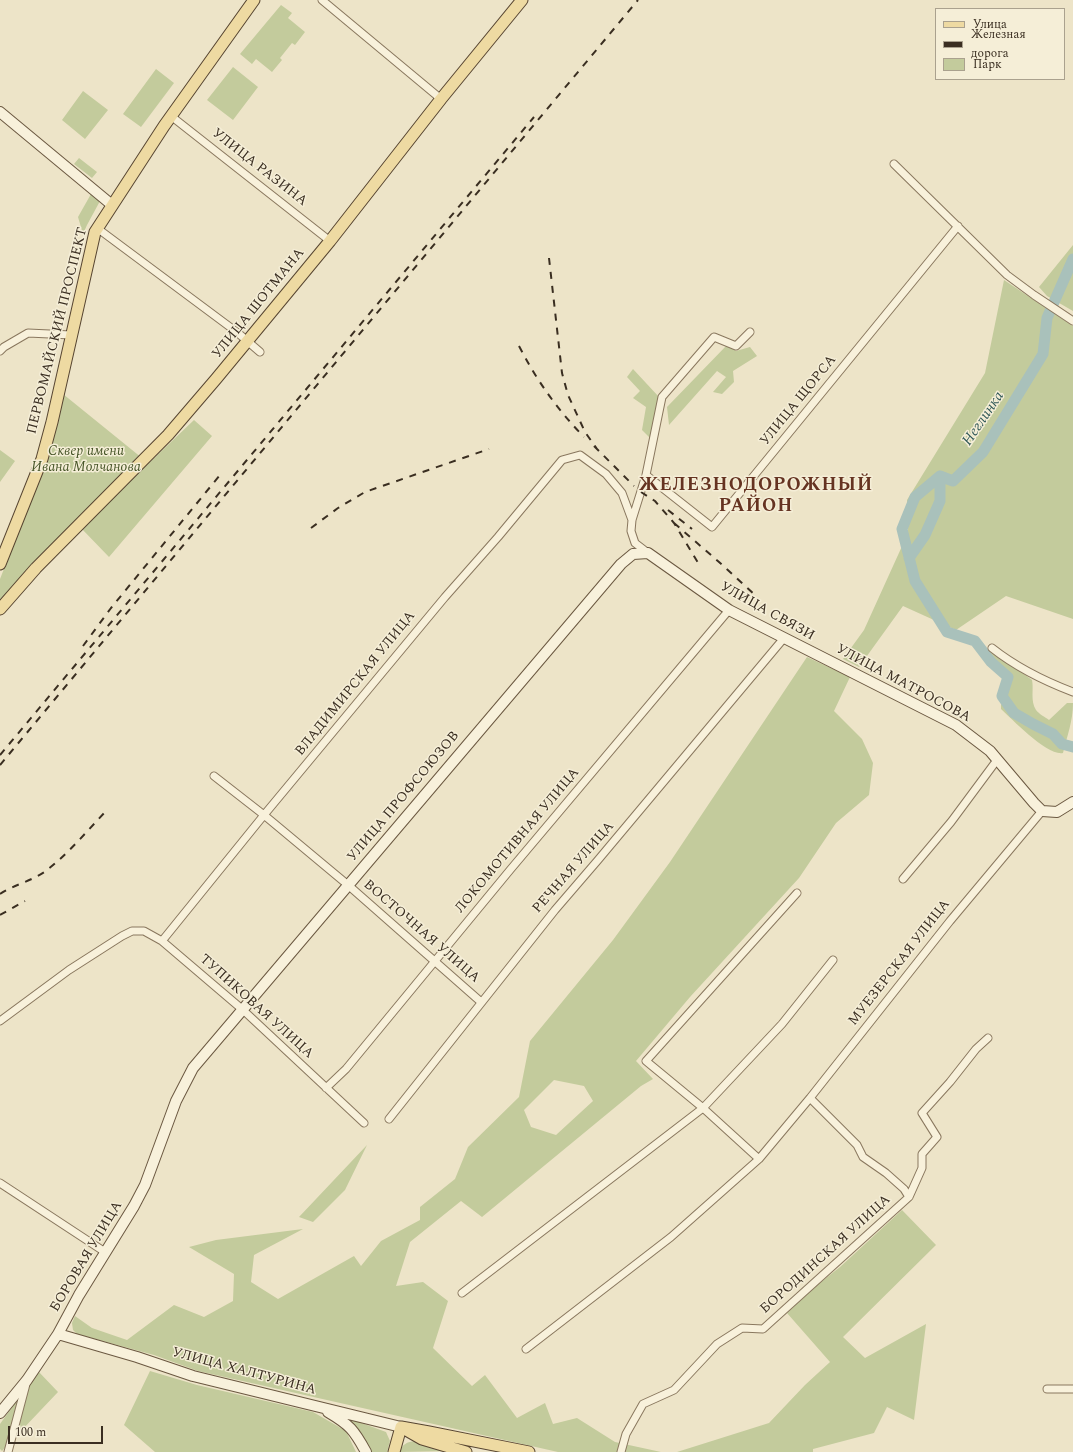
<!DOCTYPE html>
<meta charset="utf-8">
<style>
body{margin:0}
#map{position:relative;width:1073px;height:1452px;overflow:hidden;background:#ede4c8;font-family:Spectral,serif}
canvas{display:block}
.legend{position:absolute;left:935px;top:8px;width:130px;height:72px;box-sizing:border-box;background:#f5eed7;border:1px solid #aaa18e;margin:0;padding:5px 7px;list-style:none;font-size:12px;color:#3a2e21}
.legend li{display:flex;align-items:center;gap:8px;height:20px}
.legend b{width:20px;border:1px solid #aaa18e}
.scale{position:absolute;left:8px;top:1426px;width:95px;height:18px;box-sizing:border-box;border:2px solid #3a2e21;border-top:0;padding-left:5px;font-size:12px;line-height:14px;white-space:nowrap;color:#3a2e21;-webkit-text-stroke:3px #f5eed7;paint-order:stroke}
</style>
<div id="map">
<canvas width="1073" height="1452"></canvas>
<ul class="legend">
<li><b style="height:5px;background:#eedaa2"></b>Улица</li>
<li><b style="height:5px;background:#3a2e21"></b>Железная дорога</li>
<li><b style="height:11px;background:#c3cb9c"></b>Парк</li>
</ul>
<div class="scale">100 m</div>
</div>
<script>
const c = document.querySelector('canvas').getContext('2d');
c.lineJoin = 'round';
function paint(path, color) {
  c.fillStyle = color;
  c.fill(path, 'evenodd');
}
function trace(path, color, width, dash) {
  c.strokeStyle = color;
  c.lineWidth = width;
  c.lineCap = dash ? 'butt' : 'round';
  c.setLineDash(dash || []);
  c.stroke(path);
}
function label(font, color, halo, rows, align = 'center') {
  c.font = font + ' Spectral,serif';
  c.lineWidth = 3;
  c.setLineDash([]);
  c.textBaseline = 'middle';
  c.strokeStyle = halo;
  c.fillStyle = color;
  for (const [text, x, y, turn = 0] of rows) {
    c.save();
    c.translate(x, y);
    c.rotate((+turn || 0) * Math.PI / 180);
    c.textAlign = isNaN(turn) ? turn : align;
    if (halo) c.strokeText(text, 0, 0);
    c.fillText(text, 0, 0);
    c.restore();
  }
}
paint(new Path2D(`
 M281,5L292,13L288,18L305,32L295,45L292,43L280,58L282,60L272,72L256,59L252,64L240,54Z
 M233,67L258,87L233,120L207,100Z
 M156,69L174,83L141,127L123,114Z
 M83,91L108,110L85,139L62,120Z
 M79,158L97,172L92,178L74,164Z
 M91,194L100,201L87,225L83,234L78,217Z
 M1073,245V311L1047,296L1039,287Z
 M1004,280L1073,326V619L1006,596L956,630L903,606L859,667L843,659L864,630L908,533L907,500L985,373Z
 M727,345L736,351L750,347L757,356L733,371L734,382L722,394L713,392L726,377L717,371L669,425L667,407Z
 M633,369L659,397L650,438L642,430L646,407L633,398L640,391L627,377Z
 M63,394L142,458L0,601V579L47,459Z
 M194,420L212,436L109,557L81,528Z
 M0,450L15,461L0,482Z
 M990,652H994L1032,680C1034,689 1030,701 1036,710C1039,714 1045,717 1049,720L1067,703H1073C1073,721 1067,736 1063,753C1047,756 1013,720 1001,709V705L1012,676L989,657Z
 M807,657L850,677L834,711L862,739L873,763L869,795L836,823L799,878L690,997L636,1061L653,1079L641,1086L482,1217L461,1201L410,1242L396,1286L423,1282L448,1301L433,1348L472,1386L485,1375L517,1418L545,1403L553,1424L577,1418L615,1442L661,1452H558L198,1371L154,1355L77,1334L73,1330L72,1323L75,1316L92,1328L127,1340L174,1305L204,1317L233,1301L234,1274L189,1247L216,1240L303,1229L254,1255L251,1282L278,1299L354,1256L361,1266L381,1241L420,1220V1207L455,1179L468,1147L519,1097L530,1041L613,940L670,862ZM554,1080L584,1086L593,1101L556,1135L531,1127L524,1110Z
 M367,1145L345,1190L313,1222L299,1217Z
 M902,1210L936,1245L843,1337L865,1358L926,1324L914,1420L887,1407L874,1433L813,1449V1452H677L769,1423L805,1385L830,1362L787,1313L816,1286L840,1267Z
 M38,1371L58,1392L2,1451L0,1449V1424Z
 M150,1371L197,1385L313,1412L346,1431L356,1452H155L124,1425Z
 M348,1418L386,1432L390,1441L387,1452H370L358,1432Z
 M415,1441L448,1451L400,1452C402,1444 407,1442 415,1441Z`), '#c3cb9c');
trace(new Path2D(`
 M1073,259L1047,318L1043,354L983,452L953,481L940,476L915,497L902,529L915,581L947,632L975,641L991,662L1008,677L1002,696L1014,713L1033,724L1053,734L1062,744L1073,747
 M909,558L925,535L940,501V476`), '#a9c1bb', 11);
const street = new Path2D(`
 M322,0L441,99
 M171,116L330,241
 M894,164L1007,275L1034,295L1073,321
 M97,228L238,333L260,352
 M0,351L4,347L28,333L71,335
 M646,475L712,527L958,226
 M648,553L635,543L631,531L632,520L646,475L662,397L714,337L736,346L750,332
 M992,648C1016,667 1044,681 1073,692
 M214,776L264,815L348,885L481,1002
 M903,879L951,822L997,760
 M162,941L264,815L445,597L498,537L562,460L580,455L606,474L622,493L632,520
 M0,1021L69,970L122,936L132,931H144L162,941L243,1010L364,1123
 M326,1088L346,1069L510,870L729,610
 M810,1098L857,1145L863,1157L886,1173L904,1189L909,1197
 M389,1119L555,910L598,860L784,638
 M759,1159L703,1108L646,1061L797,893
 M0,1183L105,1252
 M462,1293L703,1108L782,1024L833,960
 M526,1349L671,1237L759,1159L810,1098L950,921L1042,811
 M1047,1389H1073
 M8,1452L26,1384
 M621,1452L626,1434L643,1404L674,1390L717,1344L742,1328L763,1329L909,1197L922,1168V1154L937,1137L922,1113L950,1082L976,1049L988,1038`);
const secondary = new Path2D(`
 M0,112L112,205
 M58,1334L137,1357L193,1376L401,1427
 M328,1412C350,1425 354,1430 366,1452
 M0,1413L27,1380L58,1334L79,1295L134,1206L145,1185L176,1101L193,1068L621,564L633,554L648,553L729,610L956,725L990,751L1034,803L1042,811L1057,812L1073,802`);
const primary = new Path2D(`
 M0,564L42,459L52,422L95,232L164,126L254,0
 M0,609L36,568L168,435L216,379L330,241L441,99L522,0
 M401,1427L429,1432L529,1452
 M408,1431L422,1439L466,1452
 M394,1452L401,1427`);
trace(street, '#89775e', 9);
trace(secondary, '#6b5841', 12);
trace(primary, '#574531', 13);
trace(street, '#f8f1db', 7);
trace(secondary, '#f8f1db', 10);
trace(primary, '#eedaa2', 11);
trace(new Path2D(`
 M549,258L562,373L568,395L585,432L597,449
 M519,346C537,381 557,409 584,437
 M594,446L634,486
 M641,492L655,501L674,523L700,566
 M668,510L692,529
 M674,523L719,562L754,594
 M311,528L338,508L365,492L489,449
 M83,646L111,608L220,475
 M0,755L534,117
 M0,765L638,0
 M0,894C15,884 33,881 47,870C69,853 87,831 106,811
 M0,915L25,901`), '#3a2e21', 2, [7, 7]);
label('14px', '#3a2e21', '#f5eed7', [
 ["УЛИЦА РАЗИНА",259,168,38],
 ["УЛИЦА ШОТМАНА",259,304,-51],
 ["ПЕРВОМАЙСКИЙ ПРОСПЕКТ",58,331,-76],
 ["УЛИЦА ЩОРСА",799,401,-51],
 ["УЛИЦА СВЯЗИ",767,612,29],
 ["ВЛАДИМИРСКАЯ УЛИЦА",356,684,-51],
 ["УЛИЦА МАТРОСОВА",903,684,28],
 ["УЛИЦА ПРОФСОЮЗОВ",404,797,-50],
 ["ЛОКОМОТИВНАЯ УЛИЦА",518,841,-50],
 ["РЕЧНАЯ УЛИЦА",574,868,-49],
 ["ВОСТОЧНАЯ УЛИЦА",421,932,41],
 ["МУЕЗЕРСКАЯ УЛИЦА",900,963,-52],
 ["ТУПИКОВАЯ УЛИЦА",256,1007,42],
 ["БОРОДИНСКАЯ УЛИЦА",826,1255,-42],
 ["БОРОВАЯ УЛИЦА",87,1257,-59],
 ["УЛИЦА ХАЛТУРИНА",244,1372,15]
]);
label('italic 14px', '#475528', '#f5eed7', [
 ["Сквер имени",86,452],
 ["Ивана Молчанова",86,468]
]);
label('italic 15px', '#315958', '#f5eed7', [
 ["Неглинка",984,419,-56]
]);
c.letterSpacing = '1px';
label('bold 18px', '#653321', '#f5eed7', [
 ["ЖЕЛЕЗНОДОРОЖНЫЙ",756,486],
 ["РАЙОН",756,507]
]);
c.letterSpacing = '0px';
</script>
